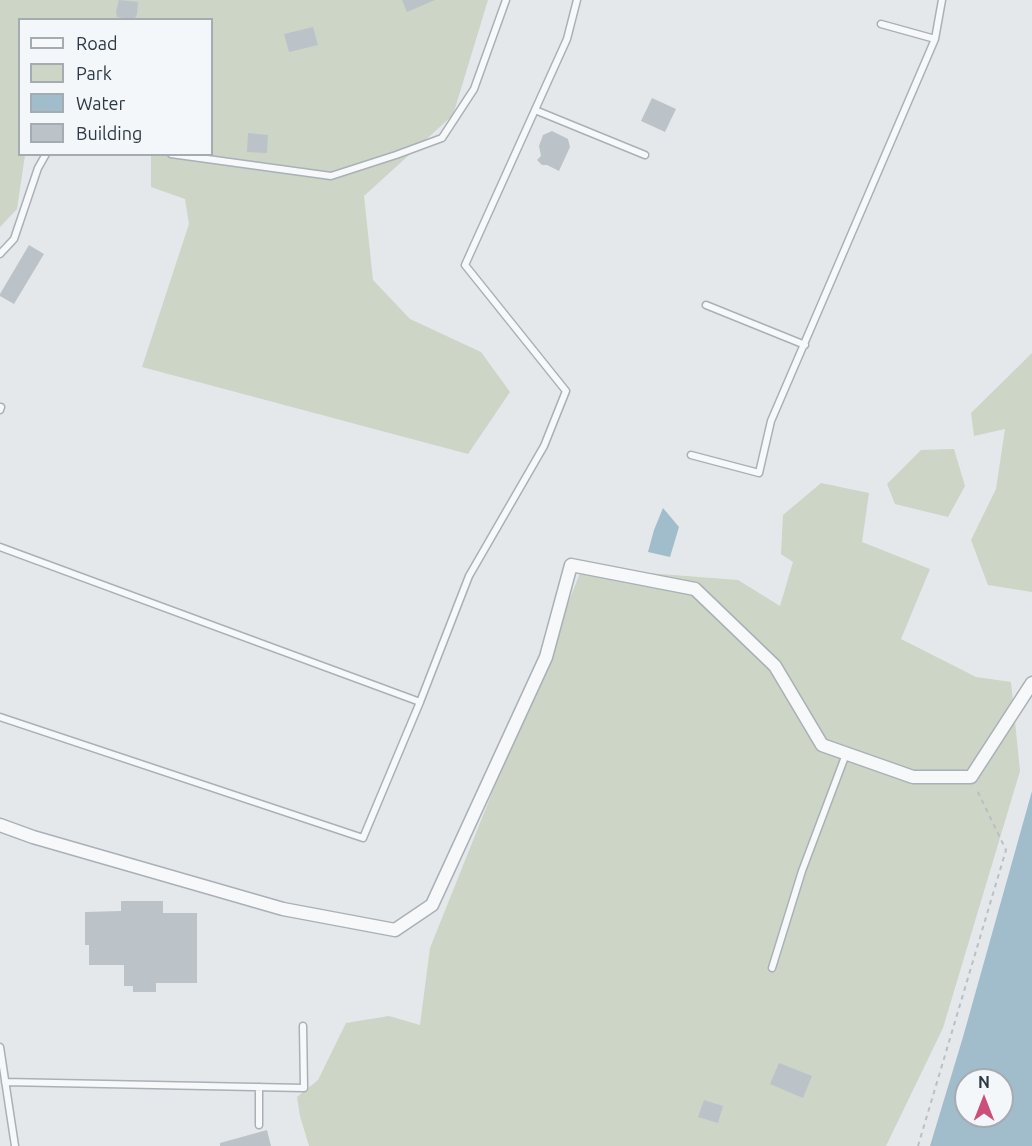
<!DOCTYPE html>
<style>
body{margin:0}
#map{position:relative;width:1032px;height:1146px;overflow:hidden;background:#e4e8eb;font-family:Ubuntu,sans-serif}
canvas{display:block}
.legend{position:absolute;left:18px;top:18px;width:195px;height:138px;box-sizing:border-box;background:#f4f7f9;border:2px solid #a4abb1;margin:0;padding:8px 10px;list-style:none;font-size:18px;color:#2c3944}
.legend li{display:flex;align-items:center;gap:12px;height:30px}
.legend b{width:30px;border:2px solid #a4abb1}
.north{position:absolute;left:954px;top:1068px;width:60px;height:60px;box-sizing:border-box;background:#f4f7f9;border:2px solid #a4abb1;border-radius:50%;rotate:0deg;font-size:16px;font-weight:700;line-height:24px;text-align:center;color:#2c3944}
.north::after{content:'';display:block;margin:auto;width:21px;height:27px;background:#cb4f79;clip-path:polygon(50% 0,100% 100%,50% 72%,0 100%)}
</style>
<div id="map">
<canvas width="1032" height="1146"></canvas>
<ul class="legend">
<li><b style="height:8px;background:#f7f8fa"></b>Road</li>
<li><b style="height:16px;background:#ccd5c6"></b>Park</li>
<li><b style="height:16px;background:#a1bcca"></b>Water</li>
<li><b style="height:16px;background:#bbc3c9"></b>Building</li>
</ul>
<div class="north">N</div>
</div>
<script>
const c = document.querySelector('canvas').getContext('2d');
c.lineJoin = 'round';
function paint(path, color) {
  c.fillStyle = color;
  c.fill(path, 'evenodd');
}
function trace(path, color, width, dash) {
  c.strokeStyle = color;
  c.lineWidth = width;
  c.lineCap = dash ? 'butt' : 'round';
  c.setLineDash(dash || []);
  c.stroke(path);
}
paint(new Path2D(`
 M0,0H488L453,115L364,196L373,280L410,319L481,352L510,392L468,454L142,367L189,224L185,199L151,187V155L212,154V20H20V154L25,155L17,209L0,227Z
 M1032,353V592L988,585L971,540L996,489L1005,429L974,436L971,413Z
 M954,449L965,486L948,517L895,504L887,484L921,450Z
 M821,483L869,493L862,542L930,569L901,639L976,677L1011,682L1020,771L943,1028L886,1146H309L300,1116L297,1097L318,1080L346,1023L389,1016L420,1025L430,948L582,568L738,580L780,606L793,562L781,554L783,515Z`), '#ccd5c6');
paint(new Path2D(`
 M663,508L679,527L670,557L648,552L654,530Z
 M1032,791V1146H930L963,1037ZM966,1080H1002V1116H966Z`), '#a1bcca');
paint(new Path2D(`
 M119,0L138,2L137,14L134,20L117,17L116,11Z
 M402,0H435L407,12Z
 M313,27L318,45L289,52L284,34Z
 M652,98L676,109L665,132L641,121Z
 M552,131L568,139L570,147L559,171L547,165H542L537,160L541,156L539,146L543,135Z
 M248,133L268,135L267,153L247,152Z
 M29,245L44,254L14,304L0,296V294Z
 M121,901H163V913H197V983H156V992H133V986H124V965H89V945H85V912L121,911Z
 M779,1063L812,1076L803,1098L770,1084Z
 M704,1100L723,1106L718,1123L698,1117Z
 M267,1130L271,1146H220V1143Z`), '#bbc3c9');
const lane = new Path2D(`
 M881,24L935,39
 M535,110L645,155
 M171,154L331,176L396,155L442,138L474,89L506,0
 M0,254L14,239L38,168L46,154
 M706,305L805,345
 M0,410L1,407
 M691,455L759,473L771,421L935,39L942,0
 M0,547L420,702
 M0,717L363,838L420,702L469,576L544,446L566,391L465,265L567,39L577,0
 M772,968L802,871L846,754
 M0,1047L15,1146
 M5,1082L304,1088L303,1026
 M259,1125V1087`);
const street = new Path2D(`
 M0,825L33,837L283,909L395,930L432,905L546,657L571,565L695,589L775,666L822,745L913,777H971L1032,683`);
trace(lane, '#a9b0b6', 9);
trace(street, '#a9b0b6', 15);
trace(new Path2D(`
 M918,1146L1006,850L976,788`), '#babfc3', 2, [4.5, 4.5]);
trace(lane, '#f7f8fa', 6);
trace(street, '#f7f8fa', 12);
</script>
